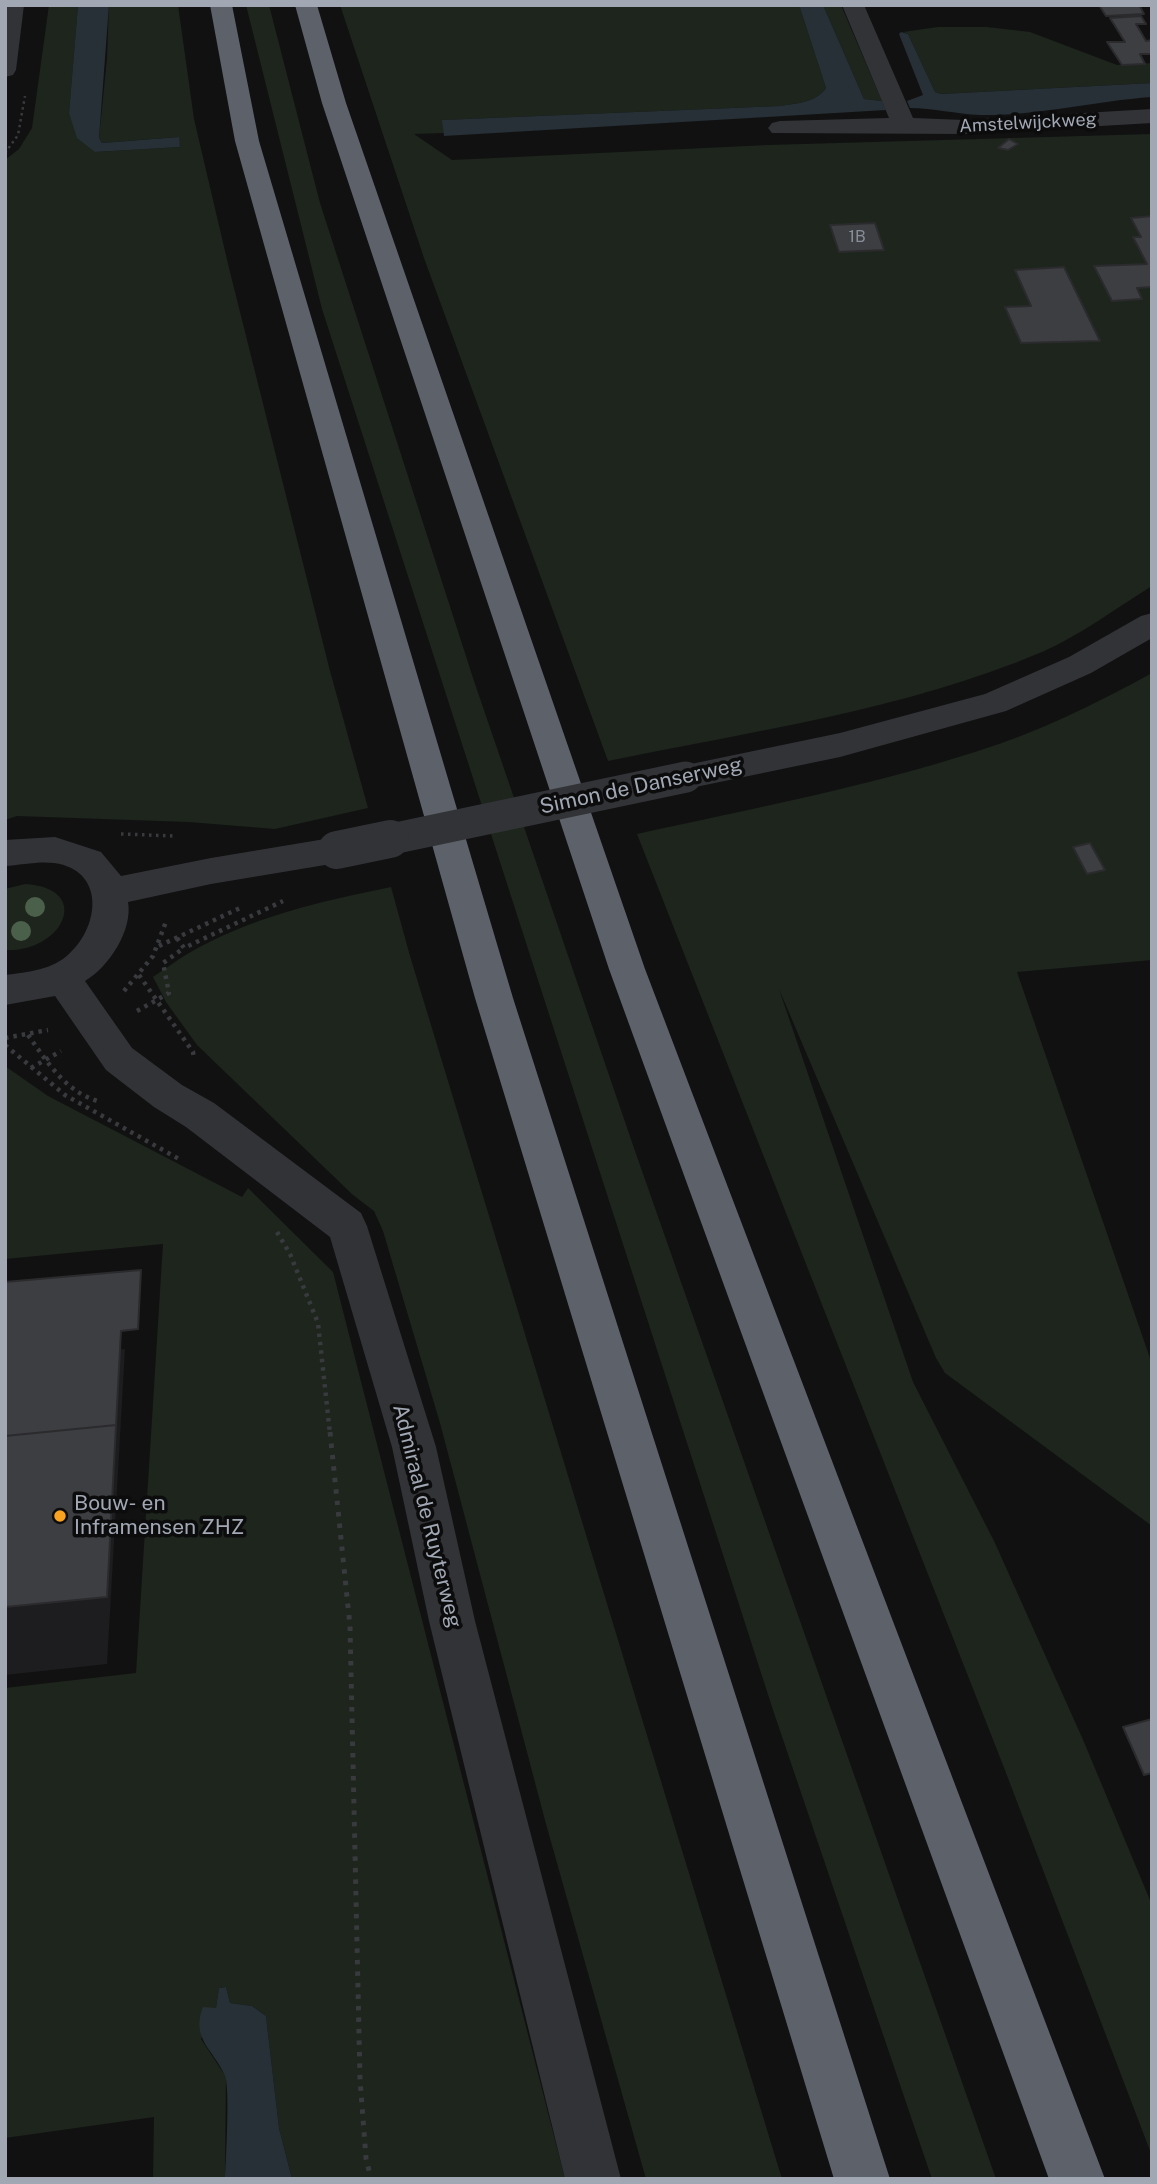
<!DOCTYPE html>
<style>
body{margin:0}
#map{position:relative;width:1157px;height:2184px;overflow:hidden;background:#111112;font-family:"Public Sans",sans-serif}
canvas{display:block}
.frame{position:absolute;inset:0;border:7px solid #a1a8b4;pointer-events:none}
</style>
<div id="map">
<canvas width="1157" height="2184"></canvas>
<div class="frame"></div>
</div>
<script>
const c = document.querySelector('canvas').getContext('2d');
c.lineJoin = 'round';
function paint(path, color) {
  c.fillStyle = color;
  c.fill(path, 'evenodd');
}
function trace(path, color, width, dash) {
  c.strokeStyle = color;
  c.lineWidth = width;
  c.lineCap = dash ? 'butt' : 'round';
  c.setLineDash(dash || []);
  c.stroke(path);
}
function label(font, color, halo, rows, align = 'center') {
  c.font = font + ' "Public Sans",sans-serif';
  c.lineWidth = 7;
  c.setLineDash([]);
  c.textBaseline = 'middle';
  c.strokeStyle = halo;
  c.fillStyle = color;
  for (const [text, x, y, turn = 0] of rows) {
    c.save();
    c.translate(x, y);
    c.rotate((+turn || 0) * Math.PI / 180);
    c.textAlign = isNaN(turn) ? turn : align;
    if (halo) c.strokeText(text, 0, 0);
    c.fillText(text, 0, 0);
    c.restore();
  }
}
paint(new Path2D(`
 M125,1349L107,1664L5,1675V1361Z`), '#1d1d1f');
paint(new Path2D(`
 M49,5H78L69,113L95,152L180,147L178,137L102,143L99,138L107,59L109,5H178L194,119L229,268L330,671L368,808L275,829L189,822L17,816L5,820V160L19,149L32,128Z
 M246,5H269L320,203L474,681L635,1151L996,2179H932L773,1710L322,309Z
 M340,5H799L826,88C815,103 798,103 780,106L443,120L444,133L414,134L452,160L768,145L1152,134V586C1116,608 1081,635 1042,652C905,710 754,731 608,761L424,258Z
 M823,5H841L882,101L864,99Z
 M938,27H987L1030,32L1117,65L1152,63V83L941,94L935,92L908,34L903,32Z
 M1152,673V960L1017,972L1152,1364V1526L945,1373L936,1358L779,989L913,1382L995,1543L1084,1742L1152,1905V2156L1003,1765L637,834C750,809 866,787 978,751C1038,732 1096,704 1152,673Z
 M25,884C94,888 63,953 5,950V889Z
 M391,887L410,956L782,2179H646L546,1824L440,1423L383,1231L374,1211L353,1195L197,1045L166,1002L153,977C165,969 177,960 189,953C251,917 322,901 391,887Z
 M5,1066L48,1096L242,1197L248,1188L333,1272L565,2179H292L279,2128L266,2016L252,2006L230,2003L226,1987L219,1988L216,2008L201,2039L226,2077L225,2179H153L154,2117L5,2138V1688L136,1673L163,1244L5,1259Z`), '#1d251d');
paint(new Path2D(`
 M78,5H109L99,138L102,143L179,137L180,147L95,152L77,138L69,113Z
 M799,5H823L864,99L882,101L886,110L444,136L442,120L780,106C798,103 815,103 826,88Z
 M901,32L908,34L935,92L941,94L1152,83V97C1094,101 1038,116 980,115C956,114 933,108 910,108L907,101L923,95L899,34Z
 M226,1987L230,2003L252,2006L266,2016L279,2128L292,2179H225C226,2161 230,2088 225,2076C215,2051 190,2039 203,2007L216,2008L219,1988Z`), '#273036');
const building = new Path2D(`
 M1099,5H1139L1144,14L1106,16Z
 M1141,16L1146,24H1136L1146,41L1152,40V54H1140L1145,64L1122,65L1107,42H1125L1110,18Z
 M1009,139L1018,144L1008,150L998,148Z
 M1152,216V287L1137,288L1142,299L1112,301L1094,266L1147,264L1133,237H1141L1131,218Z
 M875,223L884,250L839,252L830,225Z
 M1064,267L1100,341L1021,343L1005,307L1031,306L1015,270Z
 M1090,843L1105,870L1087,874L1073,847Z
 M141,1270L138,1329L121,1331L116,1425L5,1436V1282Z
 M116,1425L107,1597L5,1607V1436Z
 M1152,1719V1773L1144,1775L1123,1727Z`);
paint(building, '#3d3e42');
trace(building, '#2b2b2e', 2);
trace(new Path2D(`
 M5,153L18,135L25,96`), '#383a3e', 2.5, [2.5, 3.5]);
trace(new Path2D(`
 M121,834L175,836`), '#383a3e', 3.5, [2.5, 4.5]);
trace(new Path2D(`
 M177,938L184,948L283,901
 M159,946L240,908
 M139,975L193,1052L194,1059
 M124,991L153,956L167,919
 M137,1011L169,993L163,963L184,948
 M28,1035C48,1063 66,1093 101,1102
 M5,1038L48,1030
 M5,1045L65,1095L179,1159
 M31,1068L61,1051
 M277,1232L290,1254L318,1323L330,1434`), '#383a3e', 4.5, [3.5, 5]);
trace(new Path2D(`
 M330,1432L350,1626L360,2079L366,2158L371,2179`), '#383a3e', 5, [4.5, 7]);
paint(new Path2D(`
 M5,5H24L16,70L13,75L5,77Z
 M842,5H864L913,118L964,120L1152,109V123L964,134L772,133L768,128L772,123L780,121L889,118Z
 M1152,613V638L1091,673L1006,711L840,757L686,789L674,786L669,777L674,768L686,765L840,733L985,694L1069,657L1141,616Z
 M55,837L101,852L121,876L211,858L337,837L349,841L354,850L349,859L337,863L211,884L128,902C133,930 109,967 85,981L132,1048L182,1085L214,1103L361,1213L367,1226L436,1447L475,1621L621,2179H565L429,1621L392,1447L330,1237L186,1127L154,1107L106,1070L55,996L5,1005V975C28,972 53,970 70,953C100,925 105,870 54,863C39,861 20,865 5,866V840Z`), '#323337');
paint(new Path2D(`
 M210,5H232L259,141L513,998L890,2179H834L475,998L235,141Z
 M295,5H317L346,103L645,969L1105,2179H1049L609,969L322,103Z`), '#5d6169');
trace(new Path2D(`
 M382,841L686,777`), '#323337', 31);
trace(new Path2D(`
 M337,850L390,839`), '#323337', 38);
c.fillStyle = '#4a604a';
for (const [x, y] of [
 [35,907],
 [21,931]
]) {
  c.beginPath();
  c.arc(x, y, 10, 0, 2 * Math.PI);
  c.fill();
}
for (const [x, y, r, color] of [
 [60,1516,7,"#f9a222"]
]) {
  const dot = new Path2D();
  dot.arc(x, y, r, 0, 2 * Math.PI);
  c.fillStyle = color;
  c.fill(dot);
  trace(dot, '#0c0c0d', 2.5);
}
label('16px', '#888e98', null, [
 ["1B",857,237]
]);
label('18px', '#a1a8b4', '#0c0c0d', [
 ["Amstelwijckweg",1028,123,-3]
]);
label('21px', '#a1a8b4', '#0c0c0d', [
 ["Simon de Danserweg",641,786,-12],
 ["Admiraal de Ruyterweg",427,1516,76]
]);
label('21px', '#a1a8b4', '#0c0c0d', [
 ["Bouw- en",74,1504],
 ["Inframensen ZHZ",74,1528]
], 'left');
</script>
